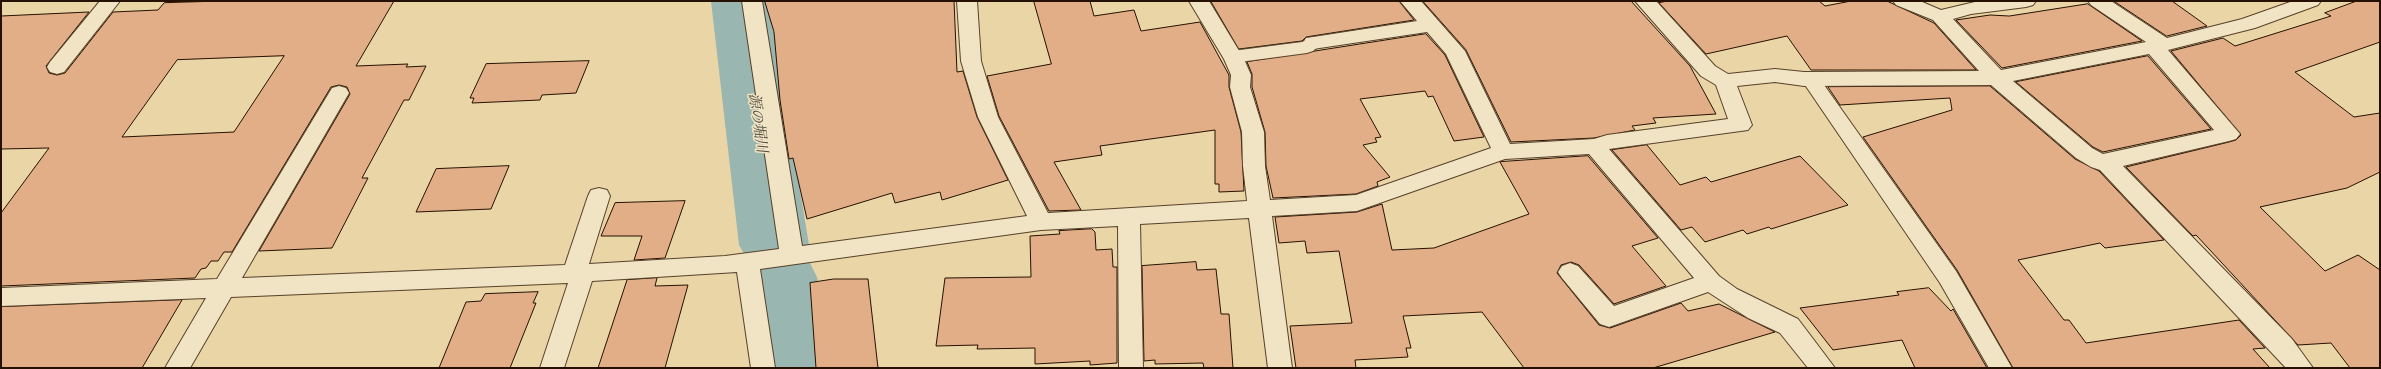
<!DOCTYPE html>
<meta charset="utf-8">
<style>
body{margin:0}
#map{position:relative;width:2381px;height:369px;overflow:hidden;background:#e9d5a6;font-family:"Libre Bodoni",serif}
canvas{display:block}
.frame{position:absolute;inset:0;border:2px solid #261000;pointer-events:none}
</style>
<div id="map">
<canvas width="2381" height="369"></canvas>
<div class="frame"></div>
</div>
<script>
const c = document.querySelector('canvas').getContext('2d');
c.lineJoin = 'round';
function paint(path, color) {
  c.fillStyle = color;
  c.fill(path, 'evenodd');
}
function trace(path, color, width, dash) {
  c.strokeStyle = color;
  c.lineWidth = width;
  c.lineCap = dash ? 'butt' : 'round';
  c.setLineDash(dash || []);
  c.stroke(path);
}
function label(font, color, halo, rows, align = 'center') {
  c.font = font + ' "Libre Bodoni","Noto Serif JP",serif';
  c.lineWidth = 3;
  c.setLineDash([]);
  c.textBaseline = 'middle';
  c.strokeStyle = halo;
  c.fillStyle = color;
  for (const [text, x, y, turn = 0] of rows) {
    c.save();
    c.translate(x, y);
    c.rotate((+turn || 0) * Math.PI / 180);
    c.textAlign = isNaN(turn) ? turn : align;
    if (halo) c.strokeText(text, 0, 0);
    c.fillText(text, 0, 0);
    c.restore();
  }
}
paint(new Path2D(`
 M711,1H769L809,245L803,256L807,257L817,277L833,368H755L745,277L751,265L739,245Z`), '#99b7b0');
const building = new Path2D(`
 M221,1H394L356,66L408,64L406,67L426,66L409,100H404L362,178H368L332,248L259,251L350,94L347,87L339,85L331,87L232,252H224L218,261H211L206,268L201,269L195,278L1,286V213L49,148L1,149V16L89,12L46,66L49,73L57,75L65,73L113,12L158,10L164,3ZM284,56L234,132L122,137L177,60Z
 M765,1H954L957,72L963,71L977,117L1008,180L942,200L940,192L895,203L892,193L807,219L793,158L789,159L780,100L774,32Z
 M1034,1H1090L1094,16L1134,10L1141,31L1200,22L1229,75V87L1241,132L1244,191L1219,192V184H1215V130L1100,146L1102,155L1054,162L1081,210L1049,211L999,116L987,76L1051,64Z
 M1211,1H1399L1414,20L1306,37L1302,41L1239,49Z
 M1423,1H1631L1690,66L1716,114L1653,118L1656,123L1632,126L1635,130L1594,138L1511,142L1466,50Z
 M1668,1H1819L1825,6L1851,1H1887L1934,23L1976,70H1811L1787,36L1706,54L1659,3Z
 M2114,1H2172L2207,26L2167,36Z
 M2357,1H2380V42L2295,72L2354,117L2380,113V172L2347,188L2260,207L2325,271L2358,255L2380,270V368H2350L2331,343L2298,345L2196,235L2193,236L2126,167L2229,142L2236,140L2241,135L2171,51L2223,38L2235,46L2331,16L2325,13Z
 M2088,4L2142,41L2002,68L1956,20L1990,15L2009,16Z
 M1426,34L1445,55L1484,137L1454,141L1433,96L1428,97L1425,91L1360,99L1381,137L1375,138L1377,142L1363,145L1390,177L1377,182L1378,186L1356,194L1273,198L1266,166L1265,132L1252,87V74L1247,62Z
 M2148,56L2211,129L2103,152L2093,147L2016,82Z
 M589,61L576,93L542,95L540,100L472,103L474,98H470L486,64Z
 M1990,86L2075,159L2099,171L2164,240L2105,248L2100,243L2018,260L2064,320H2069L2086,343L2239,320L2265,348L2253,349L2270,368H2013L1957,270L1863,137L1952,110L1950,98L1840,105L1828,87Z
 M1647,145L1680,185L1706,177L1711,182L1800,156L1848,205L1771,229L1769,227L1747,234L1743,230L1705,242L1692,227L1681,230L1612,150Z
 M1588,156L1658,238L1632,246L1666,286L1614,304L1579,265L1571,262L1561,265L1557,273L1599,325L1610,328L1681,303L1688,311L1719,304L1775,332L1653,368H1524L1482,312L1403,316L1411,348H1406L1408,357L1355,360L1356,368H1296L1290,326L1352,323L1339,251L1307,253L1305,241L1279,243L1275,217L1357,212L1382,204L1392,250L1434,248L1529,214L1500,162Z
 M509,166L491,209L416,212L436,169Z
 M685,201L665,258L634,260L642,236H601L615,203Z
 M1092,229L1095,232L1096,250L1112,249L1113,267H1117V363L1090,365V361L1035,364V348L977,349L978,345L936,346L945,278L1031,277L1030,236L1060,234L1059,231Z
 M1196,262L1197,270L1216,269L1221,314H1229L1233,368H1204L1203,363L1155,364V360L1144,361L1142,266Z
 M657,278L655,286L688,285L665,368H598L627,280Z
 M834,279H868L878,368H816L810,283Z
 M1929,288L1951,311L1953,309L1987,368H1915L1902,340L1833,350L1800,308L1899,295L1897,292Z
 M538,292L533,303H536L510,368H439L466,302L481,301L485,294Z
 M182,300L142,368H1V307Z`);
paint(building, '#e2ae87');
trace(building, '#261000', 1);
const service = new Path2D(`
 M1313,37L1319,39L1322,43L1313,51L1307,53L1232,63L1226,61L1223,57L1226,53L1232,51L1302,42Z
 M1810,73L1817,75L1956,271L2012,368H1989L1940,283L1801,79L1803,75Z`);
const minor = new Path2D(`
 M100,1H120L64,72L57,74L50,72L47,67L50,62Z
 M742,1H762L802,246L1027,216L978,117L961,61L957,1H977L981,61L998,117L1048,213L1247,201L1243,166L1242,132L1230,87L1231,75L1224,59L1189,1H1209L1244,59L1251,75L1250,87L1264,132L1265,166L1270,200L1356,195L1491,148L1446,54L1427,32L1313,49L1306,48L1303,43L1306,38L1313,37L1417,21L1400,1H1421L1465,51L1510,144L1594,139L1607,135L1728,119L1716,85L1701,76L1635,1H1656L1715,66L1728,74L1775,69L1804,72L1979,71L1933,20L1896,5L1893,1H1920L1941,10L1979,1H2036L2033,5L2026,7L1971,14L1953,19L2001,70L2146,42L2091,5L2088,1H2111L2167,38L2242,19L2293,1H2321L2318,5L2255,28L2168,50L2240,134L2236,139L2229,141L2123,166L2292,339L2313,368H2286L2100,170L2091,167L2076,158L1991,85L1804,86L1775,82L1737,86L1752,125L1748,130L1609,149L1719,276L1737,289L1798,319L1835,368H1808L1780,333L1748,318L1708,292L1609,327L1600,324L1562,278L1558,272L1562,266L1570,263L1578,266L1614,306L1694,278L1589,154L1505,159L1357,211L1272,216L1292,368H1268L1249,218L1140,224L1143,368H1119L1118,226L1041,230L760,269L775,368H751L737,272L592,281L564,368H540L568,283L231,297L190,368H165L206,298L1,306V288L217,279L332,88L339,86L346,88L349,93L242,278L565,265L588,196L591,190L599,188L607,190L610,196L589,264L725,256L779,249ZM2149,54L2214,130L2103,154L2092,148L2013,81Z`);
trace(service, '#57412a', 2);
trace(minor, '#57412a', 2);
paint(service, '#f1e4c5');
paint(minor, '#f1e4c5');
label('italic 15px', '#4e4a3e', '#f1e4c5', [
 ["源の堀川",757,123,82]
]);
</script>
